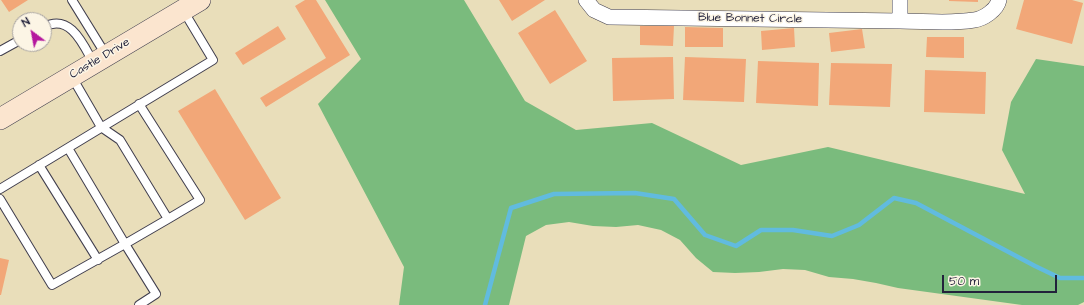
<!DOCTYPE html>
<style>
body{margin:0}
#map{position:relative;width:1084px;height:305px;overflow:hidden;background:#e9deba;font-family:"Architects Daughter",sans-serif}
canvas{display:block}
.north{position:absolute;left:12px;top:12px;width:40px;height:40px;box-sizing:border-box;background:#fcf5e5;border:1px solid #a5a1a1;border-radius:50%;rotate:328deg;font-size:11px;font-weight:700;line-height:16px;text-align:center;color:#22223b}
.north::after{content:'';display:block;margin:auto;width:14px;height:18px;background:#b5179e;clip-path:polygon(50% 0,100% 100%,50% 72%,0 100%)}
.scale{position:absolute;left:942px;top:275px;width:115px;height:18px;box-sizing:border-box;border:2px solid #22223b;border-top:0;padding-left:5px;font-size:12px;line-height:14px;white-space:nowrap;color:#22223b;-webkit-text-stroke:3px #fcf5e5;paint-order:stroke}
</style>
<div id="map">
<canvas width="1084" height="305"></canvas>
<div class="north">N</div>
<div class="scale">50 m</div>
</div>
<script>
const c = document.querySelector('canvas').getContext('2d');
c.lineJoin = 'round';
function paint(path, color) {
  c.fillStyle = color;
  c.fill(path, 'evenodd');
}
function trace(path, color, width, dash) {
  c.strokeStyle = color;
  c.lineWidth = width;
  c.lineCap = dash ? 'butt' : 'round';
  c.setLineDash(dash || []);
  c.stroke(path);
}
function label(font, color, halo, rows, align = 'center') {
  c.font = font + ' "Architects Daughter",sans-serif';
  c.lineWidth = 3;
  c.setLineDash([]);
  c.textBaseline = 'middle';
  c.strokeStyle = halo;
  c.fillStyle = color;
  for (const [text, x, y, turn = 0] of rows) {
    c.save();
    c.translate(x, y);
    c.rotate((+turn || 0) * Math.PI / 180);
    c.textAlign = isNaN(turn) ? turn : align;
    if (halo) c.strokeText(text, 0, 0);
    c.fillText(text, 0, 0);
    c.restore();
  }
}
paint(new Path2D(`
 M325,0H464L525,101L576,130L652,123L741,165L828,147L1025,194L1002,150L1011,102L1036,59L1084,66V302L1078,305H1022L898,288L876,283L853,279L829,277L805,270L783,269L759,272L735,273L713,272L696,258L680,240L661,230L638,225L616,227L593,226L569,222L546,225L526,236L509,305H399L404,267L318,104L361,59Z`), '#7abb7d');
trace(new Path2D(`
 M485,305L511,208L554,194L635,193L674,199L705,235L736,246L761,230H793L832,236L859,225L894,198L916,203L1035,266L1060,278H1084`), '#61bbdf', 4.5);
paint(new Path2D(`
 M1,0H28L9,12Z
 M305,0H316L350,55L266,107L260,98L326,58L295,6Z
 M499,0H545L512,21Z
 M949,0H978V2L949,1Z
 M1024,0H1072L1083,3L1072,44L1016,29Z
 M555,10L587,61L550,84L518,33Z
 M278,26L286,39L243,65L235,53Z
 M640,26H674L673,46L640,45Z
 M685,27L723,28V47H685Z
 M794,28L795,47L762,50L761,31Z
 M862,29L865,48L831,52L829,33Z
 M927,37H964V58L926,57Z
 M673,57L674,99L613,101L612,58Z
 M685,57L746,59L744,102L683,100Z
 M758,61L819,63L818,106L756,103Z
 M831,63L892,64L890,107L829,105Z
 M925,70L986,72L985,114L924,112Z
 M215,89L281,198L245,220L178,111Z
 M0,258L9,260L1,295H0Z`), '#f2a778');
const lane = new Path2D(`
 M72,0L106,55
 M44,27C70,13 83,44 93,62
 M0,51L20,40
 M139,104L200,200L168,219
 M68,148L125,244L168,219L120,140L101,127L72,77
 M39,165L98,260
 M0,189L213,60L183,10
 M0,199L52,285L125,244L156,294L139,305`);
const street = new Path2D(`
 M586,0L594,10L609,17L900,21C924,21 950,24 974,20C983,19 997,10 999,0
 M900,21V0`);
const secondary = new Path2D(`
 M0,119L200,0`);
trace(lane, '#403e4e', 10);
trace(street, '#403e4e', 16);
trace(secondary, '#403e4e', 22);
trace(lane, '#fff', 8);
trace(street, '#fff', 15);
trace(secondary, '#fbe5cf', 21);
label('12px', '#22223b', '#fcf5e5', [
 ["Blue Bonnet Circle",750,19,1],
 ["Castle Drive",100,59,-31]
]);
</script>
